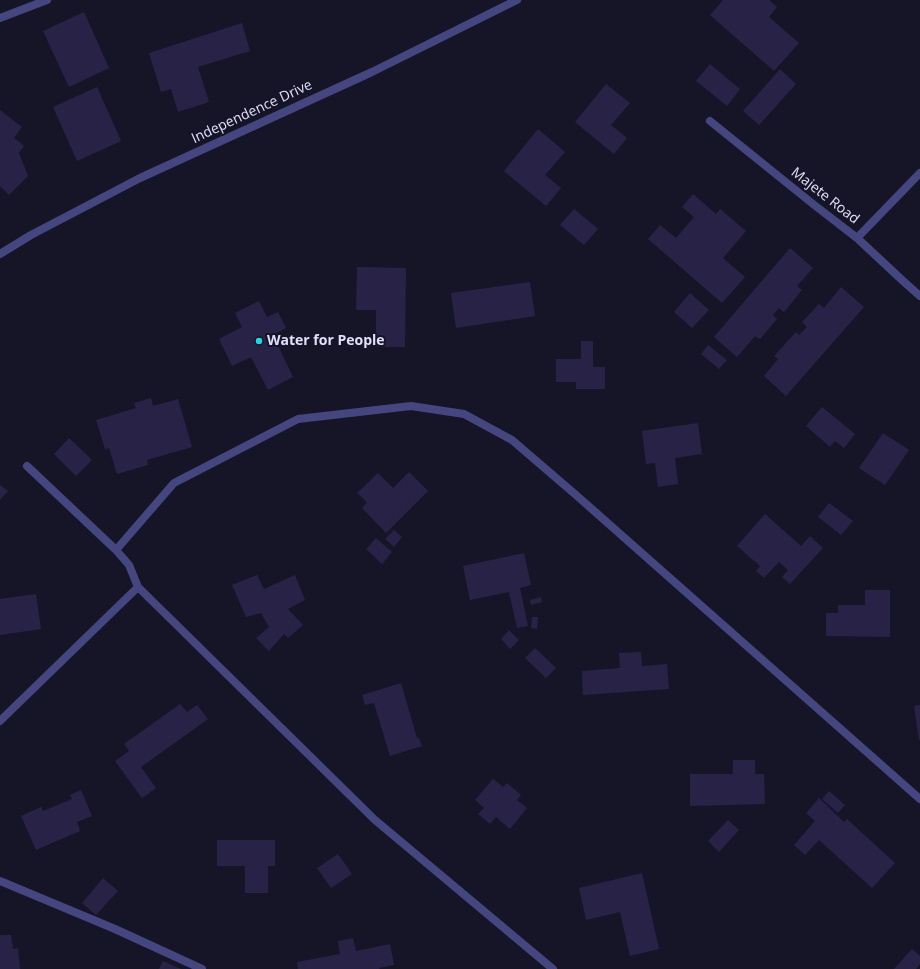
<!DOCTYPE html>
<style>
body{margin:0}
canvas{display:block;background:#161427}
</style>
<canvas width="920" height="969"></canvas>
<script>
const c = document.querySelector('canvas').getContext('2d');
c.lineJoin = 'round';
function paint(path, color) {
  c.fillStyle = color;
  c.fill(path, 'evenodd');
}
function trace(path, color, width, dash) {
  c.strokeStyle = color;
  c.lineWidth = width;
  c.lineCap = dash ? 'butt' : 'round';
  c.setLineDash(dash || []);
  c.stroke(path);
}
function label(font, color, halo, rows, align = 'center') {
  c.font = font + ' "Open Sans",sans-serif';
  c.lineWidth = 4;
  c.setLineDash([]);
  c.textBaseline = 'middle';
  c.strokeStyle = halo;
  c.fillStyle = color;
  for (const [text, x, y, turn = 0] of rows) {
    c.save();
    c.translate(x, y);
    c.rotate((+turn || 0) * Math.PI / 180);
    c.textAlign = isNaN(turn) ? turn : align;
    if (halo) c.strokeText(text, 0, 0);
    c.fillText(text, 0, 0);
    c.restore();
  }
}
paint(new Path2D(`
 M723,0H769L777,7L769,17L799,43L774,71L710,15Z
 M84,12L109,68L69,87L43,31Z
 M242,23L250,51L198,67L209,102L178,112L171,89L161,92L149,53Z
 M710,64L740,89L727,106L696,81Z
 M780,69L796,84L759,125L743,111Z
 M606,84L630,103L611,125L627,138L614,154L575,122Z
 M97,87L121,141L77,161L53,107Z
 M0,110L22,127L14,138L24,146L19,153L28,176L9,195L0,186Z
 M538,129L565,152L545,175L561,188L546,206L504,171Z
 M693,194L716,214L720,209L746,231L723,258L745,277L722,303L648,239L660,225L676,238L694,217L682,207Z
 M574,209L598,229L584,245L560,225Z
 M790,248L813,268L797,286L802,290L784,312L779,308L773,315L777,319L760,339L755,336L737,357L714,337Z
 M357,267L406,268L405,347H376V310H356Z
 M530,282L535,316L456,328L451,293Z
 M841,287L864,307L786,396L764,376L778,359L774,356L796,332L799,335L807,327L802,322L819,304L824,308Z
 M690,293L709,310L692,328L674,312Z
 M259,301L267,317L278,312L286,328L273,335L293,377L268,390L251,357L232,366L219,339L242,327L235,313Z
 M581,341H593V367H605V389H576V382H556V359H581Z
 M708,345L727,360L719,369L701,354Z
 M151,398L153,406L178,399L192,447L147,460L148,465L117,474L109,448L105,449L96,420L136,408L134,403Z
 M822,407L855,434L844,448L835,441L830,447L806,426Z
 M698,423L702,454L675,458L678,484L658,487L655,463L646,464L642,431Z
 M883,433L909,450L885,485L859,468Z
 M69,438L92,460L76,476L54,454Z
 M409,472L428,491L386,533L362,508L367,502L357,493L378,473L393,488Z
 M0,485L8,491L0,500Z
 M829,503L853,521L841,535L818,517Z
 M765,514L801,546L810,536L823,548L790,584L782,577L788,570L779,562L764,578L756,571L760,566L737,546Z
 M394,530L402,537L394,547L385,539Z
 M376,538L392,552L382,564L366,549Z
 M524,553L531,585L520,588L528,626L517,628L509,592L470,600L463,566Z
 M257,575L264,589L295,575L305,600L288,609L303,625L288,638L284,634L269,651L256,638L269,627L261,613L246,617L232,585Z
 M865,590H890V637L826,636V613H838V605H865Z
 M36,594L41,629L0,635V599Z
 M541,597L542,602L531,605L530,600Z
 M532,617H538L537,629L531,628Z
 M509,630L519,640L510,649L501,639Z
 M535,648L556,668L546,678L525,658Z
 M641,652L642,666L667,664L669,689L583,695L582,671L620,668L619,653Z
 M401,683L417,738H419L422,746L390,756L374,703L365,705L362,695Z
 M180,704L187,712L197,705L208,719L141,767L156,788L142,798L115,761L129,751L124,744Z
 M920,705V740H919L914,706Z
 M733,760H755V774H764L765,804L690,806V774H733Z
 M493,779L503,787L507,783L521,795L517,800L527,808L510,829L496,817L490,824L478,814L484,808L475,800Z
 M81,790L92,816L77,822L80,831L36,850L21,816L41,807L43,811L72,799L70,795Z
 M829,791L845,805L838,813L822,799Z
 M819,798L844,822L847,819L895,863L872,888L819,840L805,855L794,845L815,821L806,813Z
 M728,820L739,830L719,852L708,841Z
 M217,840H275V866H268V893H245V866H217Z
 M338,854L352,874L331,888L317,868Z
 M642,873L659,949L630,956L620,912L586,920L579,888Z
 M103,878L118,891L96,915L82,903Z
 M0,935H11L13,949L18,948L20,969H0Z
 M353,938L356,951L390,944L394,965L379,968L380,969H298L297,962L340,954L338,941Z
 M912,949L920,956V964L916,969H894Z
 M163,961L181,969H159Z`), '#282246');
trace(new Path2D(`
 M0,18L47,0
 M710,121L813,204L857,238L902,280L920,296
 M857,238L920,173
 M0,254L31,235L140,178L372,72L517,0
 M27,466L116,550
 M0,721L138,587
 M0,881L115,929L202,969
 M553,969L375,820L138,587L129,565L116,550L174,483L298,419L411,406L464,414L512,440L576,495L920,799`), '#454680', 8);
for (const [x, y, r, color] of [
 [259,341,4,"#24d7e1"]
]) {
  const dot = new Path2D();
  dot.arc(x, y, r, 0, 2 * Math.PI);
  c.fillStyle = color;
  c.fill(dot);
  trace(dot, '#161427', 1.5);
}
label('14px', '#e1dffb', '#161427', [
 ["Independence Drive",252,112,-25],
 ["Majete Road",825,196,38]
]);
label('bold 14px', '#e1dffb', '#161427', [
 ["Water for People",267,341]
], 'left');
</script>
